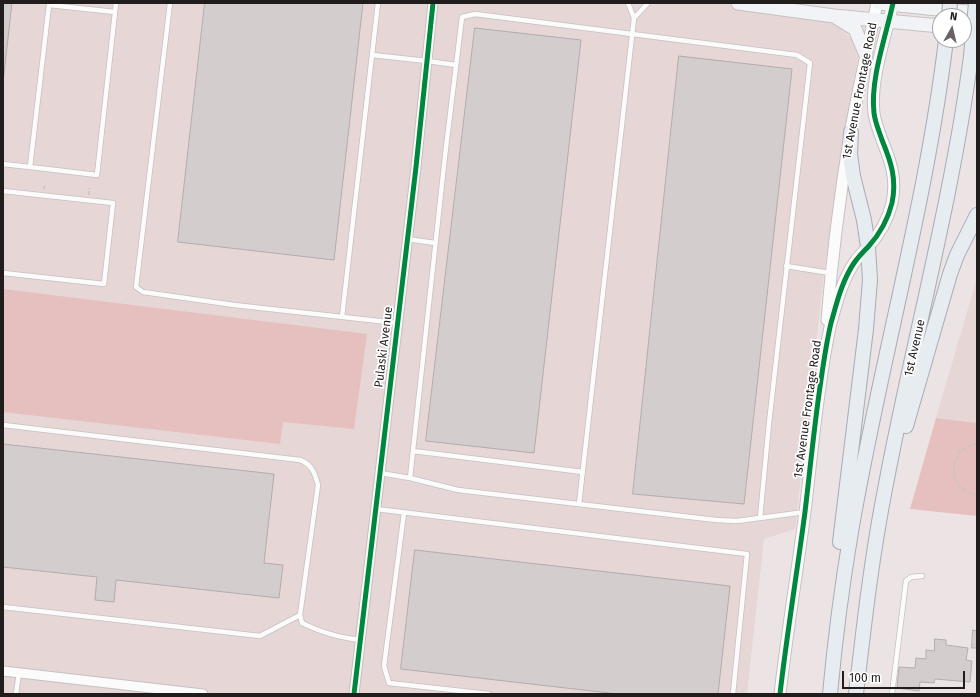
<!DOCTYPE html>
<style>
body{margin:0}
#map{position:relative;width:980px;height:697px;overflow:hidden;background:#ece4e4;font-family:"Fira Sans",sans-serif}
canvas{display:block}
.frame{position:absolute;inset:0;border:4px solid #221d1d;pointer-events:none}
.north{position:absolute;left:932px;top:8px;width:40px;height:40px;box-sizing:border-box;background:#fff;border:1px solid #a7a5a5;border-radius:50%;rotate:8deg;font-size:11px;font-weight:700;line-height:16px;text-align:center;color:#221d1d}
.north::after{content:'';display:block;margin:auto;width:14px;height:18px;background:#696363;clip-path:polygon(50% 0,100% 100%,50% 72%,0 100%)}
.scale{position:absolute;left:842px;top:671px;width:123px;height:18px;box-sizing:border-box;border:2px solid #221d1d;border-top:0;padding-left:5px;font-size:12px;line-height:14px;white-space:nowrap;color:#221d1d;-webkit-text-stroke:3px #fff;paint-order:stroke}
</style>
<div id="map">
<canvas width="980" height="697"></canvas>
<div class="frame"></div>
<div class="north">N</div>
<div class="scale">100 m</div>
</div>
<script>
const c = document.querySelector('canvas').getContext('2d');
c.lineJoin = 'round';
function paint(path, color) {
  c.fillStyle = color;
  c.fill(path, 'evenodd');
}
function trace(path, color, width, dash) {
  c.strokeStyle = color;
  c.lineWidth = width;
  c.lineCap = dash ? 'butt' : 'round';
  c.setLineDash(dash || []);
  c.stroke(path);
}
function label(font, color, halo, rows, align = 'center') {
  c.font = font + ' "Fira Sans",sans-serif';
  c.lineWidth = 3.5;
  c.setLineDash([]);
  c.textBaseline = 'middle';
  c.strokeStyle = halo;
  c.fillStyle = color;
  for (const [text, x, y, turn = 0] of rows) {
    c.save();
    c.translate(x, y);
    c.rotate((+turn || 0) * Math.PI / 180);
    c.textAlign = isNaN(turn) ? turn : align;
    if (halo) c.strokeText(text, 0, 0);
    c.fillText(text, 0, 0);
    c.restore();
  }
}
paint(new Path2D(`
 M3,3H722L832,22L851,38L858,57L825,265L795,529L764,539L747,694H3Z
 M977,278V423L936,418Z`), '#e6d6d5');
paint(new Path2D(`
 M3,289L367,334L354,429L283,422L280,444L3,412Z
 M936,418L977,423V516L910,509Z`), '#e6c0be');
const building = new Path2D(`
 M3,3H12L3,82Z
 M205,3H363L334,260L178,242Z
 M475,28L581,40L534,453L426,441Z
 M679,56L792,69L744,504L633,494Z
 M3,444L274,474L264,563L283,565L279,598L116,580L114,602L95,600L97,577L3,567Z
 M415,550L730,586L718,694H618L401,669Z
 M973,630L977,631V648H972Z
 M935,639L946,640V645L968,648L966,660L972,661L970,682L935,679L934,683L920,682L919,691L897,688L899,667L915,668L916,658L926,659V650L934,651Z`);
paint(building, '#d4cdcd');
trace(building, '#b3adad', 1);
const service = new Path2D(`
 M170,3L136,287L143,292L234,305L397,323
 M378,3L372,55L427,61L456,65
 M115,12L49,5L30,167L97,175L116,3
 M634,18L648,3
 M3,164L30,167
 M3,191L113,203L104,284L3,273
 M407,239L435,243
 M786,266L830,273
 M342,317L372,55
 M3,425L300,460C312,464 315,474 318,485L300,615L302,623C323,633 338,637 360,640
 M413,451L583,472
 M380,473L410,478L458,490L716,520L737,521L805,512
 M410,478L445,156L462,17L475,14L797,55L810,63L769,423L760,518
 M579,504L634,18L628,3
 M376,509L747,554L733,694
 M404,513L384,666L389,683L489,694
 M3,607L260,636L300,615
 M16,694L19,673
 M892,694L906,581L911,577L922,576`);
const minor = new Path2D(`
 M3,671L203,694
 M354,694L416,167L433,3`);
const tertiary = new Path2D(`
 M827,320C832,257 840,195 850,134C858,90 868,47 877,3
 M780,694C787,633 797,573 805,512C810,470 814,428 820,387C823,366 826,344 831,323C837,302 842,281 854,263C858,257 863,252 868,247C880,234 888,219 892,203C897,179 891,162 882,140C879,131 875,122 874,113C870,79 886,36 893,3`);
const secondary = new Path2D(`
 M738,3L834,16L940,26
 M879,3L977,13
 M837,18L855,29L866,55`);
const primary = new Path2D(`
 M906,426L950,274L957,255L977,215
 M840,542L866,329L870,280L868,247L864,220L853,176L850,154L851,132
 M830,694C835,640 842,585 851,532C879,367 926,206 946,40
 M856,694C864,624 872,554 886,484C913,341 952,200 971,56`);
trace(service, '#c6c1c1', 6);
trace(minor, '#c6c1c1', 11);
trace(tertiary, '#c6c1c1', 13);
trace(secondary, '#c6c1c1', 15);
trace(primary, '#a6acb5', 16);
trace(new Path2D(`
 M44,189L45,183
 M89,195V188
 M977,444C972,445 966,446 962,450C951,459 951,480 963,489C967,492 972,494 977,495`), '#c7c4c4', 1.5, [4, 2]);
trace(service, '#fcfbfb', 4.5);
trace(minor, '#fcfbfb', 9);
trace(tertiary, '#fcfbfb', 11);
trace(secondary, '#f2f3f6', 13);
trace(primary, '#e7ecf0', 14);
const primaryBridge = new Path2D(`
 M949,16L950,3
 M971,56L976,3`);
trace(primaryBridge, '#a6acb5', 16, []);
trace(primaryBridge, '#e7ecf0', 14);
trace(new Path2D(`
 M354,694L416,167L433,3
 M780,694C787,633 797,573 805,512C810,470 814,428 820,387C823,366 826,344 831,323C837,302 842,281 854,263C858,257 863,252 868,247C880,234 888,219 892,203C897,179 891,162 882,140C879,131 875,122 874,113C870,79 886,36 893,3`), '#00873e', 5);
label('12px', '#221d1d', '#fff', [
 ["1st Avenue Frontage Road",860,91,-79],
 ["Pulaski Avenue",384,347,-83],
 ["1st Avenue",915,348,-77],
 ["1st Avenue Frontage Road",808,409,-82]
]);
</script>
